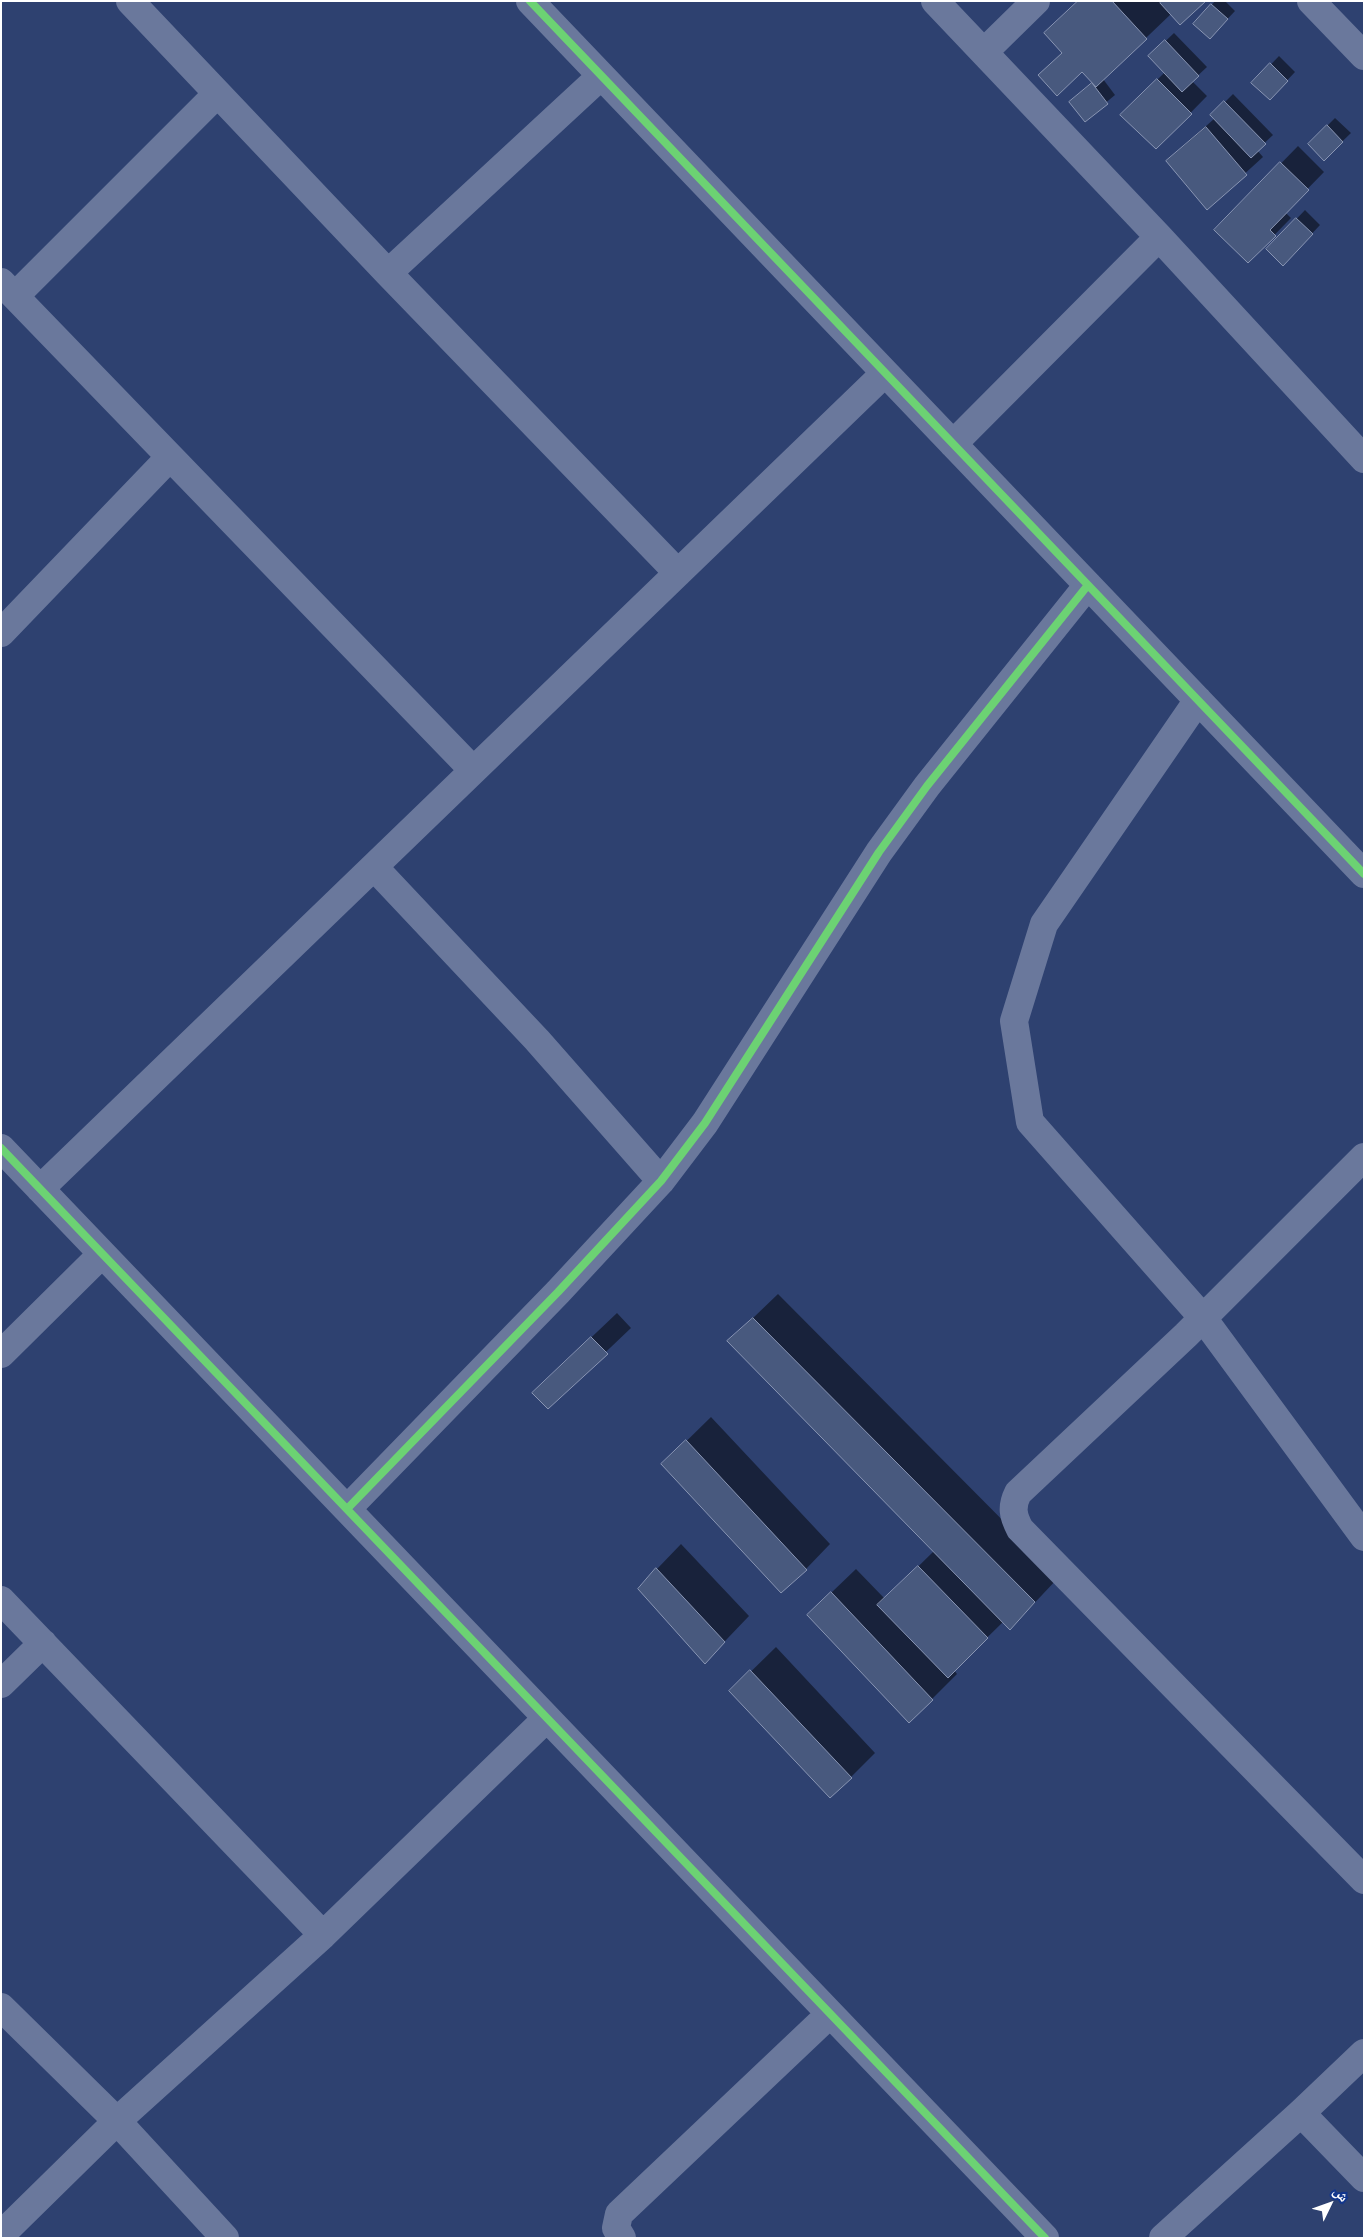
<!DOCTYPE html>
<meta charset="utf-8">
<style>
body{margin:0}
#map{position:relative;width:1365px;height:2239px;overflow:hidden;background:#2e4170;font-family:"Exo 2","Noto Naskh Arabic",sans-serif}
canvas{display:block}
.frame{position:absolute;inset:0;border:2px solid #fff;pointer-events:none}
.north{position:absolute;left:1305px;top:2179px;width:50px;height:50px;-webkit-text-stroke:4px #12368c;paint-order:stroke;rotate:48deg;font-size:14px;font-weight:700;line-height:20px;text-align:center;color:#fff}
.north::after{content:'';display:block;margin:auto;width:18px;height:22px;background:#fff;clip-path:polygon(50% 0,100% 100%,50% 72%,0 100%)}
</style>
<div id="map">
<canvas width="1365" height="2239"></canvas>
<div class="frame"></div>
<div class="north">ش</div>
</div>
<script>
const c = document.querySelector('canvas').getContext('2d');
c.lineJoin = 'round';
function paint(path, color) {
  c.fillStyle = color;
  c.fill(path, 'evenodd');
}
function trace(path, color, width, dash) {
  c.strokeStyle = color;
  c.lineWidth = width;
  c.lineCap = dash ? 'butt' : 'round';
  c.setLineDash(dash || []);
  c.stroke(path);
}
paint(new Path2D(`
 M1078,1H1159L1171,14L1103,79L1115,95L1085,120L1071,102L1093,82L1082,70L1039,75L1063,52L1046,33Z
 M1215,1H1225L1235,11L1218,29L1195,24Z
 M1174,33L1207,67L1192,81L1207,96L1156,148L1122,115L1165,72L1150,56Z
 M1279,56L1295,72L1278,90L1253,83Z
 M1233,94L1273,135L1257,150L1263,157L1207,208L1167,161L1215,118L1212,115Z
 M1335,118L1351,133L1324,159L1309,144Z
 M1298,146L1324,172L1285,212L1291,218L1248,262L1216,230Z
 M1305,210L1320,225L1291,256L1268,249Z
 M778,1294L1059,1577L1010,1629L1003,1622L954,1670L957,1674L910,1721L808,1615L856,1569L885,1599L934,1551L729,1341Z
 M617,1313L631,1328L548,1407L558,1369Z
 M711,1417L830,1544L806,1569L663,1464Z
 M681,1544L749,1616L705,1662L657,1569Z
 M776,1647L875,1753L851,1777L731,1691Z`), '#0007');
const building = new Path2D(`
 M1078,1H1112L1147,39L1096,87L1082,72L1057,96L1038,75L1062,53L1044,33Z
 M1162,1H1206L1180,25L1160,3Z
 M1211,4L1228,19L1210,39L1193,24Z
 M1165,40L1199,76L1182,92L1148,56Z
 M1270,63L1288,81L1270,100L1251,83Z
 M1157,79L1192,114L1156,149L1120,115Z
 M1092,83L1108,104L1085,122L1069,102Z
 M1224,101L1266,144L1251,158L1210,115Z
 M1327,125L1343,142L1324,161L1308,144Z
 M1206,127L1247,175L1207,210L1166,161Z
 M1280,162L1309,190L1270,230L1276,236L1248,263L1214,230Z
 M1296,218L1313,234L1283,266L1266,249Z
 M753,1318L1035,1602L1010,1630L727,1341Z
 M591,1337L608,1354L548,1409L532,1393Z
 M686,1440L807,1570L781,1593L661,1464Z
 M918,1566L988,1638L948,1678L877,1605Z
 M656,1568L725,1642L705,1664L638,1589Z
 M831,1592L933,1700L909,1723L807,1615Z
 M750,1670L852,1778L830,1798L729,1691Z`);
paint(building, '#48597e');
trace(building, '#8995b3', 1);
trace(new Path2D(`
 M130,1L388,273L678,573
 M530,1L1364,874
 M935,1L1159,237L1364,459
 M1311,1L1364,56
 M984,52L1036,1
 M388,273L601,76
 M1,282L473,770
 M15,296L217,94
 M953,444L1159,237
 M1,633L170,457
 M1198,700L1044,924L1014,1021L1030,1122L1203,1318L1364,1537
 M374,867L537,1040L661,1181
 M1,1148L1045,2238
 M1364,1157L1186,1335L1018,1493C1011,1507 1013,1516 1020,1529L1364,1880
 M40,1189L885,373
 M1,1354L102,1254
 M347,1509L558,1292L661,1181L705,1123L879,852L927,786L1088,585
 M1,1600L323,1935
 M1,1684L43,1643
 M1,2007L117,2121L225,2238
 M1301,2113L1364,2178
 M1,2235L117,2121L323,1935L547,1718
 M622,2238L616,2228L619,2214L830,2014
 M1163,2238L1301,2113L1364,2053`), '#6a789c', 28);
trace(new Path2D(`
 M530,1L1364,874
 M1,1148L1045,2238
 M347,1509L558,1292L661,1181L705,1123L879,852L927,786L1088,585`), '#6cd273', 8);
</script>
